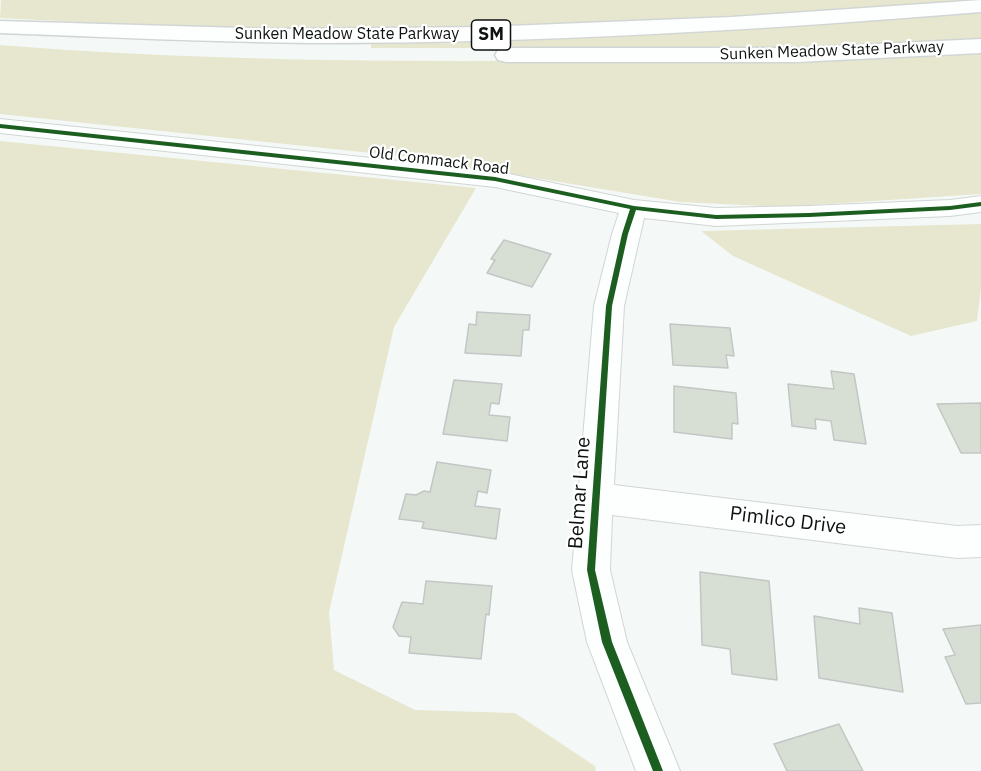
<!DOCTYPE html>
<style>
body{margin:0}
canvas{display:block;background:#f4f9f7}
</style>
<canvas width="981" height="771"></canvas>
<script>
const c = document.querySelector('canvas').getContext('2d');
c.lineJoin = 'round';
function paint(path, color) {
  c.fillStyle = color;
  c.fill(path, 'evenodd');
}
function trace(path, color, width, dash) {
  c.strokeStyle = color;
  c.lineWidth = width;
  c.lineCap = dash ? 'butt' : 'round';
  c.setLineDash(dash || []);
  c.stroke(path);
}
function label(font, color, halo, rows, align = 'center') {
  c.font = font + ' "IBM Plex Sans",sans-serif';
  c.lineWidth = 4.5;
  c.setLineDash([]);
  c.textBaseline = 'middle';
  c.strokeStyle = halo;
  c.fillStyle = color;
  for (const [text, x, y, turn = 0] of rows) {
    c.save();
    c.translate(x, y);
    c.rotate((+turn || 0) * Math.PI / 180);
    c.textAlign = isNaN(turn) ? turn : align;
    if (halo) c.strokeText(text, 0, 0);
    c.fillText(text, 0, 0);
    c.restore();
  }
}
paint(new Path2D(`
 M1,0H981L677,22L432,30L220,29L0,18Z
 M981,11V39H977L758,48H371V40C575,37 778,30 981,11Z
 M0,45C326,71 654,59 981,53V194L783,207L680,202L409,157L0,114Z
 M0,141L476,188L394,327L329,612L334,670L415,710L515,713L595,766L596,771H0Z
 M981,224V289L977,321L911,336L733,256L701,231Z`), '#e7e7cf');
const building = new Path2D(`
 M504,240L551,254L532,287L487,273L495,260L491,259Z
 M477,312L530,315L529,330H523L521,356L465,353L469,324L476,325Z
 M670,324L730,328L734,356L726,355L728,368L673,365Z
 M831,371L854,374L866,444L834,440L831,421L815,419L816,429L792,426L788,384L834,389Z
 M454,380L502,384L499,404L491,403L489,415L510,417L507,441L443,434Z
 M674,386L736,393L738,424L732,423V439L674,432Z
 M981,403V453H961L937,404Z
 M437,462L491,470L487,493L478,491L475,506L500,509L496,539L422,528L424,522L399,519L406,494L416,495L424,491L430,492Z
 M700,572L769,581L777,680L732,674L730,649L702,645Z
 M426,581L492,586L489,615L486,614L481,659L409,653L411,637L399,636L393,627L402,602L423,604Z
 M859,608L892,613L903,692L819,678L814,616L860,624Z
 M981,625V703L966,704L945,657L955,655L943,629Z
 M839,724L863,771H787L774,744Z`);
paint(building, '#d7dfd5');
trace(building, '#c3c6c4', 1.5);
const minor = new Path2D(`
 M0,119L495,171L634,200L716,208L809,206L950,200L981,196V212L950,216L716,226L644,218L624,306L614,485L957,526L981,525V557L957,558L612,515L610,570L627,642L680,771H636L587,642L572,570L594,306L612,234L619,213L495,187L0,133Z`);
const highway = new Path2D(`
 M981,0V12C760,30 538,43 316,43C210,42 105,37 0,33V21L277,29L482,27L732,17Z
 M981,39V53L797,62H506L498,60L495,55L498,50L506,48H797Z`);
trace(minor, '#d1d6d4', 2);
trace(highway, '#d1d6d4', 3);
paint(minor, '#fdfefe');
paint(highway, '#fdfefe');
paint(new Path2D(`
 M0,124L495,177L634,206L716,215L809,213L950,206L981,202V206L950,210L809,217L716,219L636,210L628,234L612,306L595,570L612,642L663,771H653L602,642L587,570L606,306L622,234L630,209L495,181L0,128Z`), '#1b5e20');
label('16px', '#0e1210', '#fff', [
 ["Sunken Meadow State Parkway",347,34],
 ["Sunken Meadow State Parkway",832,51,-2],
 ["Old Commack Road",439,161,7]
]);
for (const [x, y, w] of [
 [491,35,39]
]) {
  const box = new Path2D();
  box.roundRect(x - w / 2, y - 15, w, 30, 4.5);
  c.fillStyle = '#fff';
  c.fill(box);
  trace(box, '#0e1210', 1.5);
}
label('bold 18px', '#0e1210', null, [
 ["SM",491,35]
]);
label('20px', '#0e1210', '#fff', [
 ["Belmar Lane",580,493,-86],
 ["Pimlico Drive",788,521,7]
]);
</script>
